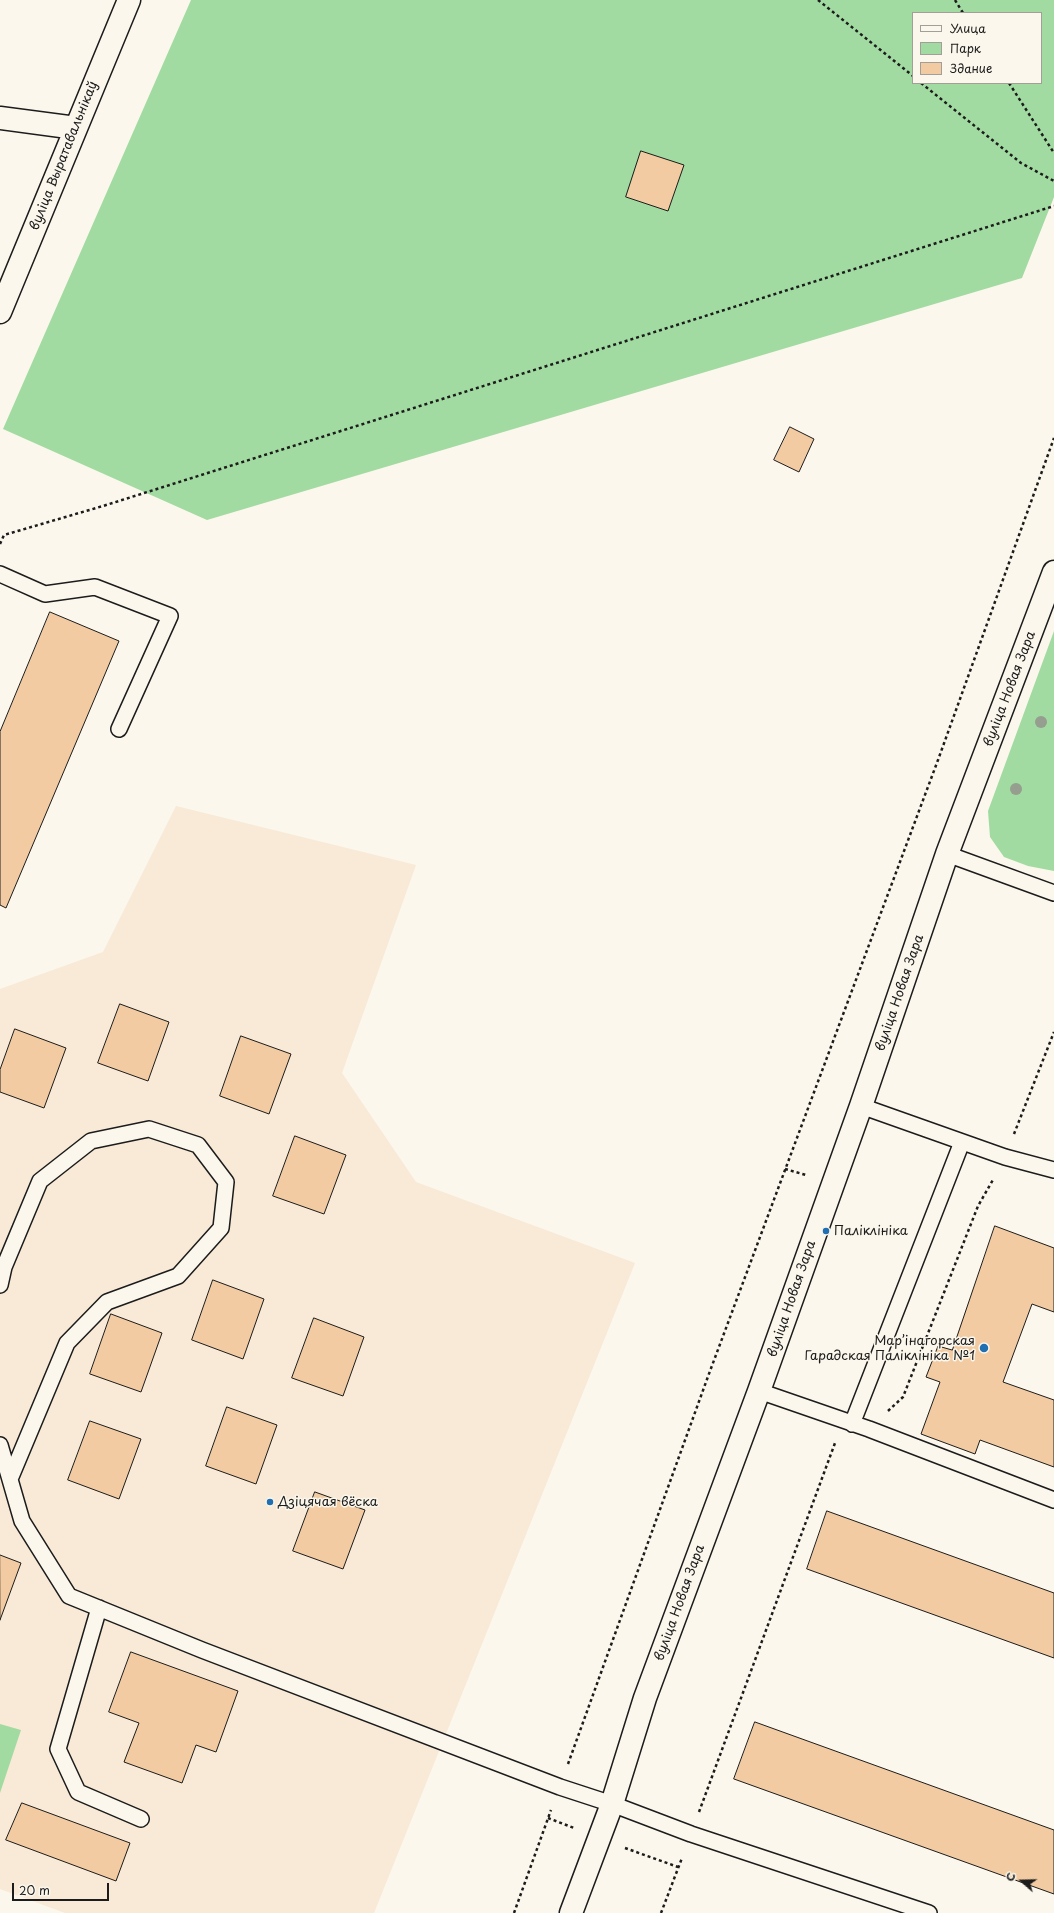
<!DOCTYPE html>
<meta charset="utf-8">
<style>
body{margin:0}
#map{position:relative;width:1054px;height:1913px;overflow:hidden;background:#fbf7ec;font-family:"Playpen Sans",sans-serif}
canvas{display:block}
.legend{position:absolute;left:912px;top:12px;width:130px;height:72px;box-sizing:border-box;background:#fbf7ec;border:1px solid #a29f99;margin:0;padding:5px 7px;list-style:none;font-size:12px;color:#1c1c1c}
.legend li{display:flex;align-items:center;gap:8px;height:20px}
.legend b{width:20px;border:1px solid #a29f99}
.north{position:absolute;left:1002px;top:1861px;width:40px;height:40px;-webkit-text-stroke:3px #fbf7ec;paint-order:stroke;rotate:290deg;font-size:11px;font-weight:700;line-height:16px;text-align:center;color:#1c1c1c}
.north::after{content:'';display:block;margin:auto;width:14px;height:18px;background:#1c1c1c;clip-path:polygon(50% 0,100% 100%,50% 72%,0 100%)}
.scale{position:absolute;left:12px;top:1883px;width:97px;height:18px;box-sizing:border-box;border:2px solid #1c1c1c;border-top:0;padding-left:5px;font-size:12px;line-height:14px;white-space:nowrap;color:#1c1c1c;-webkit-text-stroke:3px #fbf7ec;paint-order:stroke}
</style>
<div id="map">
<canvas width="1054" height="1913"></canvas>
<ul class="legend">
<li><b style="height:5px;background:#fbf7ec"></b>Улица</li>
<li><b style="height:11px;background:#a2dba1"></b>Парк</li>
<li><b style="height:11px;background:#f2cba2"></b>Здание</li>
</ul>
<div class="north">С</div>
<div class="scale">20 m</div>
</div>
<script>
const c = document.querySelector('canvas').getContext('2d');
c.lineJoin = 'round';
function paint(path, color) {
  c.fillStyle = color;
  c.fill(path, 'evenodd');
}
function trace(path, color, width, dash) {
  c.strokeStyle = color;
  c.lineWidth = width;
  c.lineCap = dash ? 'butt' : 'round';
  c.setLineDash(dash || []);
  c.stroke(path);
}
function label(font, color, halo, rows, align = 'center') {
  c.font = font + ' "Playpen Sans",sans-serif';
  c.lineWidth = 3;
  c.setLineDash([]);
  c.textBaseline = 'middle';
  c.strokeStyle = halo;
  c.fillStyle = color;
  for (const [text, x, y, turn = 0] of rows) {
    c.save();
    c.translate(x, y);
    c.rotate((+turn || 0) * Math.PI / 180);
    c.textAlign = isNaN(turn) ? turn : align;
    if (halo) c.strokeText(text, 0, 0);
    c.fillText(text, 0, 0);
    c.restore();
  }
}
paint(new Path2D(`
 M176,806L416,865L342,1073L416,1182L635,1263L374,1913H65L0,1889V989L103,952Z`), '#f8ead6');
paint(new Path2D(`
 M191,0H1054V197L1022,278L207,520L3,429ZM913,13H1041V83H913Z
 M1054,631V871L1028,866L1004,857L990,837L988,811Z
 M0,1724L21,1730L0,1793Z`), '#a2dba1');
const building = new Path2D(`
 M641,151L684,165L668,211L626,197Z
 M790,427L814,439L799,472L774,460Z
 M50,612L119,641L6,908L0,905V732Z
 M120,1004L169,1022L148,1081L98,1063Z
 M15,1029L66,1048L44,1108L0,1092V1070Z
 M241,1036L291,1054L269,1114L220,1096Z
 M295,1136L346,1155L324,1214L273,1196Z
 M995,1226L1054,1248V1312L1032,1304L1003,1382L1054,1400V1467L980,1440L975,1454L921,1434L940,1382L926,1377L938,1346L952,1350Z
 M213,1280L264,1299L243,1359L192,1340Z
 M111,1314L162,1333L141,1392L90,1374Z
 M314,1318L364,1337L343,1396L292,1378Z
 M227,1407L277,1425L256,1484L206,1466Z
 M90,1421L141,1439L119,1499L68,1480Z
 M315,1492L365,1510L343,1569L293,1551Z
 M827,1511L1054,1593V1658L807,1569Z
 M0,1555L21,1563L0,1620Z
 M131,1652L238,1691L216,1752L196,1745L182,1783L124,1762L139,1723L109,1712Z
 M755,1722L1054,1830V1894L734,1779Z
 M22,1803L130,1843L116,1881L6,1840Z`);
paint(building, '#f2cba2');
trace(building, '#1c1c1c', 1);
const lane = new Path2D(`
 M0,574L45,594L95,587L170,616L119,729
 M947,854L1054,893
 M861,1106L1005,1157L1054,1170
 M0,1285L4,1267L40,1181L91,1141L149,1129L198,1145L226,1182L221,1228L178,1276L107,1302L67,1343L10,1479
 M759,1391L869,1429L1054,1500
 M852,1424L962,1142
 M0,1445L22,1521L69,1596L202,1650L560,1787L612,1804L691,1834L929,1913
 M99,1608L58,1749L78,1792L141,1819`);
const street = new Path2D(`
 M0,118L76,128
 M0,312L129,0
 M571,1913L612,1804L645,1698L759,1391L861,1106L947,854L1054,572`);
trace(lane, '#1c1c1c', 18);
trace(street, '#1c1c1c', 25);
trace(new Path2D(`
 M818,0L913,76
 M955,0L963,13
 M921,83L1021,163L1054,181
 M1009,83L1054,153
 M0,544L4,535L103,506L1054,206
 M1014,1134L1054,1032
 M785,1169L806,1175
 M888,1411L903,1397L978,1206L994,1178
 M568,1764L710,1371L938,760L1054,438
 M699,1812L835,1443
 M548,1818L574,1828
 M625,1848L678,1867
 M514,1913L551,1810
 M661,1913L682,1858`), '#1c1c1c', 2.5, [3, 3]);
trace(lane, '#fbf7ec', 15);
trace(street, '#fbf7ec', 22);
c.fillStyle = '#969e90';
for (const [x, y] of [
 [1041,722],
 [1016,789]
]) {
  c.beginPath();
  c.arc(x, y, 6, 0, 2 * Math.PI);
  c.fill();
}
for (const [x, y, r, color] of [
 [826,1231,4,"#1f6fb2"],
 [984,1348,5,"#1f6fb2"],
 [270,1502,4,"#1f6fb2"]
]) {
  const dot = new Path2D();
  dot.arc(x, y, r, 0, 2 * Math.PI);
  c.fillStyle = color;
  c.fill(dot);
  trace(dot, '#fbf7ec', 1.5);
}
label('13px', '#1c1c1c', '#fbf7ec', [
 ["вуліца Выратавальнікаў",64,156,-68],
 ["вуліца Новая Зара",1010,689,-69],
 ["вуліца Новая Зара",900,993,-71],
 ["вуліца Новая Зара",792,1299,-71],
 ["вуліца Новая Зара",680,1603,-70]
]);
label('13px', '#1c1c1c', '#fbf7ec', [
 ["Паліклініка",834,1231],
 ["Марʼінагорская",975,1341,"right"],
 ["Гарадская Паліклініка №1",975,1356,"right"],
 ["Дзіцячая вёска",278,1502]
], 'left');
</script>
